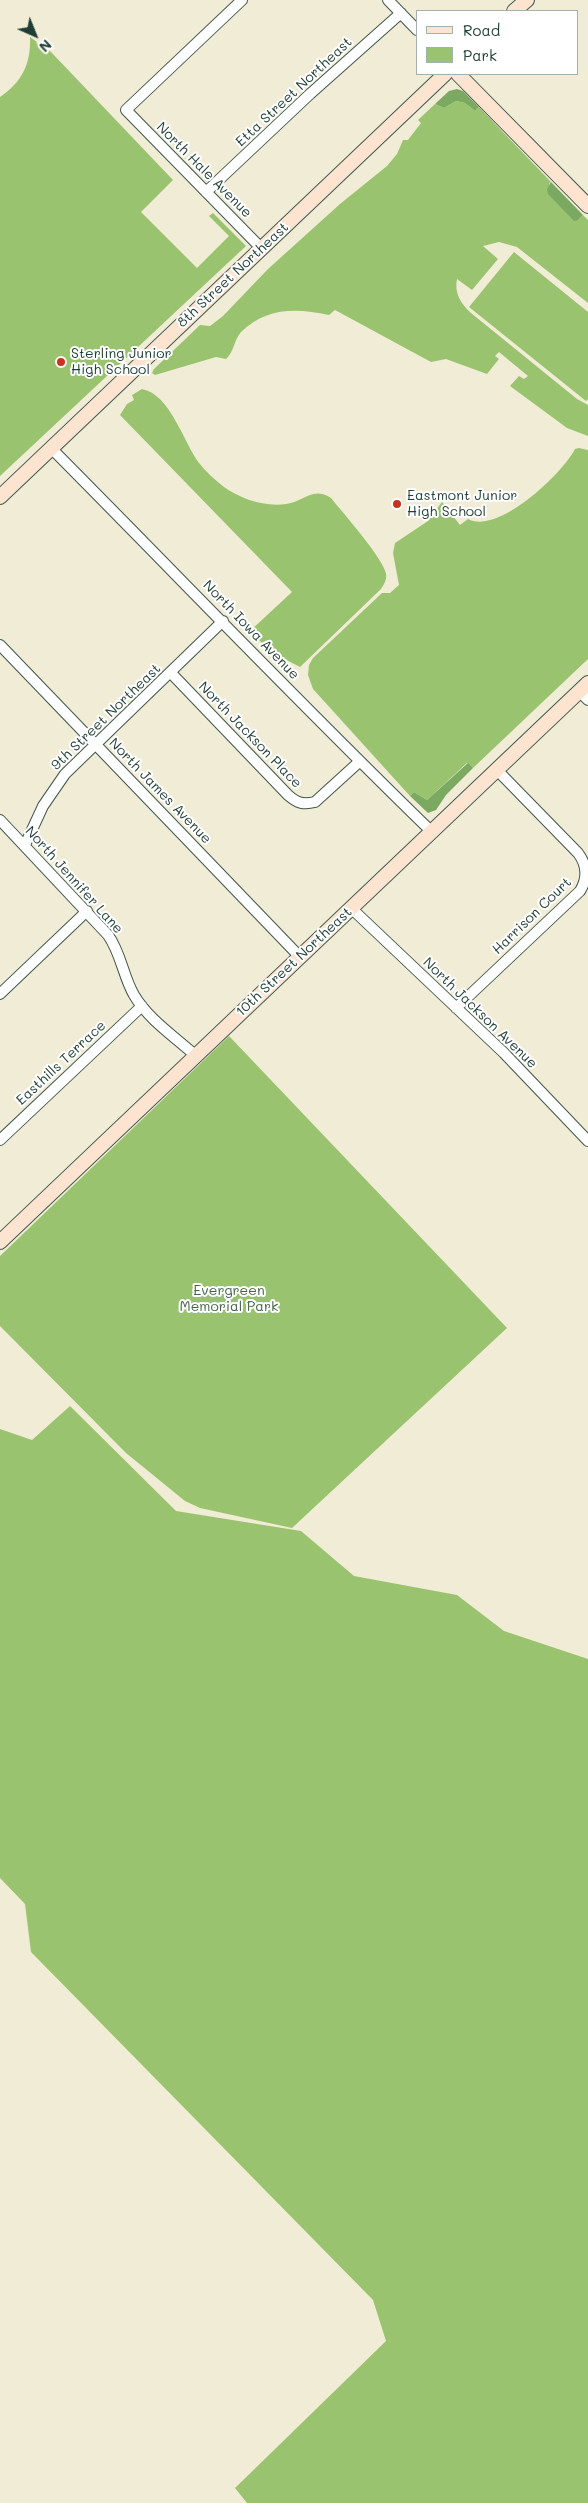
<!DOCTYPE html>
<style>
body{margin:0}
#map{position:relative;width:588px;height:2503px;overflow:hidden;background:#f1ecd5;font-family:Mali,sans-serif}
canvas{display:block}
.legend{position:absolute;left:416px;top:10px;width:162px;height:65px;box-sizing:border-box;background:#fff;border:1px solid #a5b1ae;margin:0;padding:6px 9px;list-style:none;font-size:15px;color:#1f3d34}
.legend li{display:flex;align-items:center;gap:10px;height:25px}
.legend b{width:25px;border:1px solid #a5b1ae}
.north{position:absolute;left:10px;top:10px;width:50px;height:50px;-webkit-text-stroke:4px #fff;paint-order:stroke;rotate:136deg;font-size:14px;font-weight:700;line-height:20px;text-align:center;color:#1f3d34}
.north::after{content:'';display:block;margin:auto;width:18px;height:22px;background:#1f3d34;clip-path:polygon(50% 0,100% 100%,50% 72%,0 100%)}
</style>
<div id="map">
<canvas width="588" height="2503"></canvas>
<ul class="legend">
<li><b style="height:6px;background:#fde4d1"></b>Road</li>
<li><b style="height:14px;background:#9ac36f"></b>Park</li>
</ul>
<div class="north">N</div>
</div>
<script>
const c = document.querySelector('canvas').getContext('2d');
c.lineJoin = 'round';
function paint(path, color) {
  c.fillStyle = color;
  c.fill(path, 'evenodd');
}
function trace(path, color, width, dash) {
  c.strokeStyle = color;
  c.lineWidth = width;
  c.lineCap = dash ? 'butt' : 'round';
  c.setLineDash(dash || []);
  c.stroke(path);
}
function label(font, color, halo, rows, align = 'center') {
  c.font = font + ' Mali,sans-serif';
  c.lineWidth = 4;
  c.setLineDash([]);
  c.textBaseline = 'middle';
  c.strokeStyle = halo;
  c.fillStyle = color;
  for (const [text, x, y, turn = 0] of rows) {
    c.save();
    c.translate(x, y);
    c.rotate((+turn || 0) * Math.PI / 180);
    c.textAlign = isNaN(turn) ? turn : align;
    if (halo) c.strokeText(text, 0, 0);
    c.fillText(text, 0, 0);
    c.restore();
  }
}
paint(new Path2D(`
 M30,37L51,52L173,180L141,212L197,268L229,236L209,216L213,213L246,246L0,476V97C22,82 31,64 30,37Z
 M456,101L465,103L475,111L479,107L551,182L549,184L578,220L583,215L588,220V303L517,247L499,242L483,246L498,259L472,290L457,279C454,293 461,304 471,313L577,399L588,405V436L567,428L510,386L519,376L524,379L528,376L499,352L495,356L499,359L487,374L446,359L431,362L335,310L329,315C296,308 267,307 241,332C234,340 234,352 226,359L216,357L155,375L152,373L154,369L200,325L210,326L223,316L268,269L340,204L387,166L397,154L403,140H408L421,123L418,120L435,104L444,108Z
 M514,252L588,312V399L586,401L469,307Z
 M142,389C170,394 184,443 199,463C206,472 215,480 224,487C241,499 264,507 286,504C304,502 312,486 331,498C343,513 384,559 386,574C387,580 384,584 381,589L300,667L271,652L250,631L292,592L120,415L127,404L134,400L132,395Z
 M579,448L588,450V659L473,768L467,763L427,800L414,792L410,796L313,689L308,675L309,665L313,658L382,593H390L399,585L393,553L395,543L428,521L442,502L460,525L468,519C498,535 562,474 575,449Z
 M229,1036L507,1328L292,1528L200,1508L185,1501L126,1453L0,1326V1256Z
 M70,1406L176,1511L301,1531L354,1576L457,1595L504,1631L588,1659V2503H247L235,2488L386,2341L373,2300L31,1952L25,1904L0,1878V1429L32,1440Z`), '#9ac36f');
paint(new Path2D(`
 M457,89L463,91L479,107L475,111L465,103L456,101L444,108L435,104L449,91Z
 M551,182L583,215L578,220L574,221L548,194L547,189Z
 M468,763L473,768L446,795L436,810L428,813L410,796L414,792L427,800Z`), '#7ba962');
const street = new Path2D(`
 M242,0L126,110L262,249
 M388,0L417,30
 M206,192L310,94L401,13
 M51,448C178,576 302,706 432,832
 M0,645L300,957
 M171,673L288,795C297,803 303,805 315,802L359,762
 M579,691L588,700
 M0,820L108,935C121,953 123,976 134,995C148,1019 175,1037 195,1055
 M25,845L43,806L65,774L223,621
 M351,908L504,1053L588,1141
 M0,994L87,911
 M456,1008L580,891C588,878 587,865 578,853L497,770
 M0,1140L142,1006`);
const secondary = new Path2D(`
 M514,11L527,0
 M458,74L588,206
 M0,497L445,74
 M0,1242L588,683`);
trace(street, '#3e574c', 12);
trace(secondary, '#3e574c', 16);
trace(street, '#fff', 10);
trace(secondary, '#fde4d1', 14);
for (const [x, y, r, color] of [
 [61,362,5,"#c8321e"],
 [397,504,5,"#c8321e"]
]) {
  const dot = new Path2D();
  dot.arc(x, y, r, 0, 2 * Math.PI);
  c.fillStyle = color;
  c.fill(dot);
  trace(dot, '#fff', 2);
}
label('14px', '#1f3d34', '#fff', [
 ["Etta Street Northeast",294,92,-43],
 ["North Hale Avenue",204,170,45],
 ["8th Street Northeast",233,275,-43],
 ["North Iowa Avenue",251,630,46],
 ["9th Street Northeast",106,717,-44],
 ["North Jackson Place",250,735,46],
 ["North James Avenue",160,791,46],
 ["North Jennifer Lane",74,880,48],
 ["Harrison Court",532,916,-44],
 ["10th Street Northeast",294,962,-43],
 ["North Jackson Avenue",480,1013,44],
 ["Easthills Terrace",61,1063,-43]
]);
label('14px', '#1f3d34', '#fff', [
 ["Sterling Junior",71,354],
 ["High School",71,370],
 ["Eastmont Junior",407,496],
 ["High School",407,512]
], 'left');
label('14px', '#446546', '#fff', [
 ["Evergreen",229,1291],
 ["Memorial Park",229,1307]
]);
</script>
